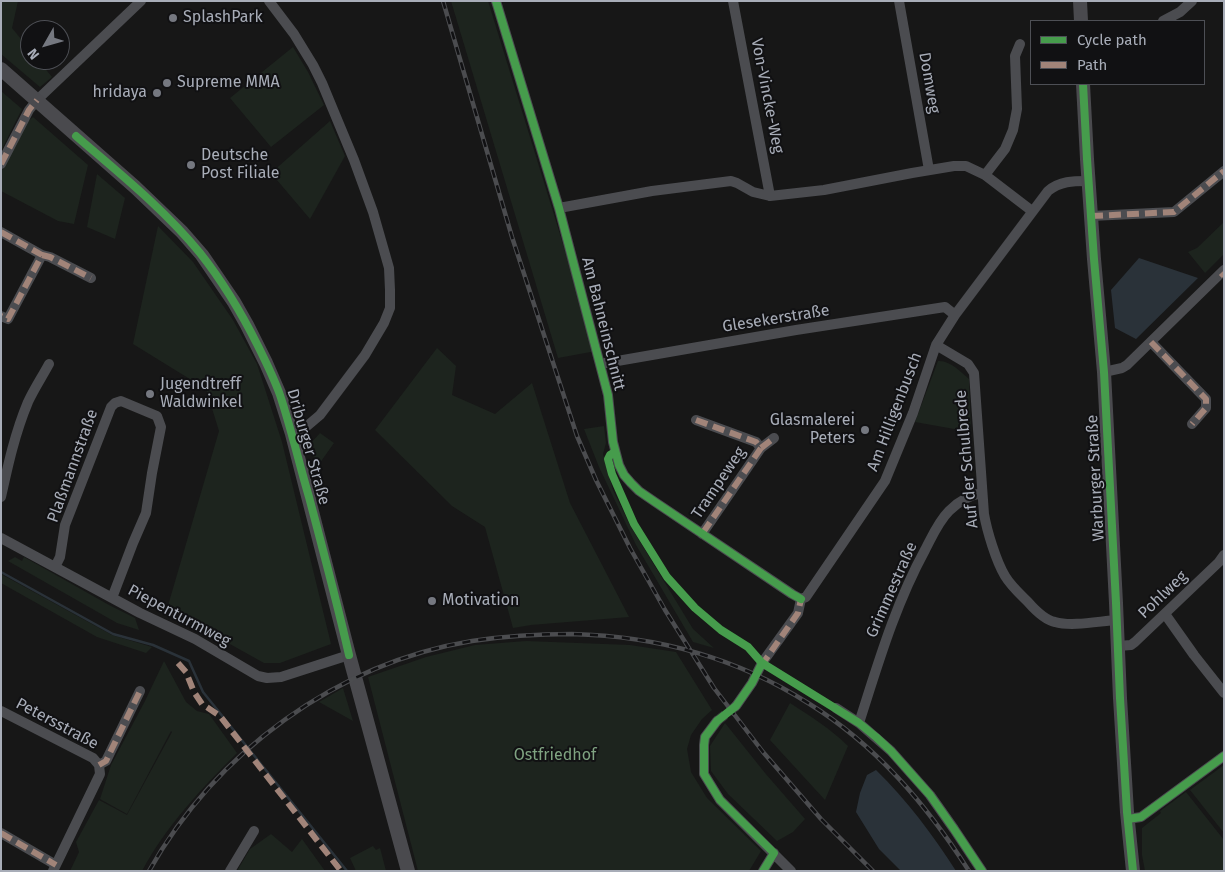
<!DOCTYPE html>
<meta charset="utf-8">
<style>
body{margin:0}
#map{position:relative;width:1225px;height:872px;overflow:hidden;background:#171717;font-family:"Fira Sans",sans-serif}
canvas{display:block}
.frame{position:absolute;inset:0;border:2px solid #a8adb8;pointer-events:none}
.legend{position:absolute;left:1030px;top:20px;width:175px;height:65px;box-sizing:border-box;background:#111113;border:1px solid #4d4f55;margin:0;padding:6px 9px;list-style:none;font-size:15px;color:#a8adb8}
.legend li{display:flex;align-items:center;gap:10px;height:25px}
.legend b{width:25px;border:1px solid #4d4f55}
.north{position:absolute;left:20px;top:20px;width:50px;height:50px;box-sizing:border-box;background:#111113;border:1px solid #4d4f55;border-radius:50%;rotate:232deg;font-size:14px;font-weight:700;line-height:20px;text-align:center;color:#a8adb8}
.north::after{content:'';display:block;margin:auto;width:18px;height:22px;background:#757880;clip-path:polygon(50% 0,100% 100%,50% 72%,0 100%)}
</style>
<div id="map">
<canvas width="1225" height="872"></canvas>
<div class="frame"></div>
<ul class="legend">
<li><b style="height:6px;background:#469c4c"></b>Cycle path</li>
<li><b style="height:6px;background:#a18479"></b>Path</li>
</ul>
<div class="north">N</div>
</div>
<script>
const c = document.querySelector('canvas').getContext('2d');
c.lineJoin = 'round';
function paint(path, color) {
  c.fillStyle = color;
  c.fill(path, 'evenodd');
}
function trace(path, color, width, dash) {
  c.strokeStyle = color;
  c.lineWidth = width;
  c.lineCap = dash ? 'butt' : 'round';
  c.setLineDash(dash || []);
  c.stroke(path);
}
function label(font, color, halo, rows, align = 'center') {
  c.font = font + ' "Fira Sans",sans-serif';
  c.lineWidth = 4;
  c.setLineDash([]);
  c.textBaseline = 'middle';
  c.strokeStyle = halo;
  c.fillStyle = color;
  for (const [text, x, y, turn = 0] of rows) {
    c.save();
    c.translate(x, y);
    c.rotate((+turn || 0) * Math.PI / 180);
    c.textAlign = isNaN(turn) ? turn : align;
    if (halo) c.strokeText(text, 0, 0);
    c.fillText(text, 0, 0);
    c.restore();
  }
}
paint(new Path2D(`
 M1,1H18L12,28L30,50V60H38L52,77L40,87L1,54Z
 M451,1H488L596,351L558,358Z
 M293,47L308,72L324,105L271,147L230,98Z
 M1,91L22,109L1,151Z
 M33,117L88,165L74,224L58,221L1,191V172L26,123Z
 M330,121L345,156L310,219L271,173Z
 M97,174L125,198L115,239L87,227Z
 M1224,222V254L1205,273L1188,252L1197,248Z
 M158,226L193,262L233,320L257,364L282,442L331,644L280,663H264L167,609L219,431L206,389L133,344Z
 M437,348L456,366L452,395L495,414L532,383L570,503L629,617L531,625L513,628L485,527L452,506L375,430Z
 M938,361C950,360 961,372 969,379L971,432L915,422Z
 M604,426L606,443L603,454L613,490L631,527L693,629L714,648L693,642L636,545L599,467L584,429Z
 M320,433L334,443L317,467L310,446L311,443Z
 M15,557L22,561L24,557L109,605L135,618L139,630L117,623L8,561Z
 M1,574L112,635L152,647L146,653L97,637L1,583Z
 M526,641L630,645L676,652L712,710L702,719L691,735L687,749L691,772L707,798L761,851L749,871H418L368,677L426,657L475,645Z
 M164,661L186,702L197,711L209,714L237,753C201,789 166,826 142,871H70L79,852L76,842L99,800L127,815L172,732L171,731L127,814L100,799L111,765L145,701Z
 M343,688L353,721L319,702Z
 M790,703C810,716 831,729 848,746L825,800L770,740Z
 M725,723L765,773L805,819L793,832L777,841L728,794L711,771L710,746Z
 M1224,765V833L1190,790Z
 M1186,792L1224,840V871H1145L1142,855V828L1161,813L1160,811Z
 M271,834L292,852L302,839L325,871H237L250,849Z
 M373,846L376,850L380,848L386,871H356L350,858Z`), '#1d241e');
paint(new Path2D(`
 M1139,258L1198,278L1136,339L1115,328L1111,290Z
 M876,770C907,800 933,835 956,871H901L879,849L856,812L860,793L867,775Z`), '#2a3239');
trace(new Path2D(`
 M1,572L113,634L153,645L189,661L203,692L347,871`), '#2a3239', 2.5);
trace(new Path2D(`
 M717,721L736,706`), '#343537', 10, [10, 5]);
trace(new Path2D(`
 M269,1L294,34L313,65L322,83L334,112L354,160L373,212L389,268L390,290V308L384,323L365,355L320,415L300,432L292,434
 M496,1L559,208L608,395L613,442L619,465L624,475L631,483L639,491L655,502L792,594L801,599
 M733,1L770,196
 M899,1L929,170
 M1163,21L1180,12L1192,1
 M1,164L29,110L37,100L141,1
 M985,175L1005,149L1013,130L1017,109L1015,56L1020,44
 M559,208L652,191L731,181L737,183L753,192L770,196L824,190L912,173L954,166H966L985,175L1032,211
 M1091,216L1174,212L1224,171
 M1,232L42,255L8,319L1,316
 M42,255L50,257L91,278
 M1151,342L1206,399V408L1192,424
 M936,345L968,364L974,373L984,514C987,531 996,561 1005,576C1011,586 1020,594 1028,602C1035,610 1045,620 1055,622C1072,627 1100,621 1117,620
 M600,364L796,330L945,307L955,315
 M1104,372L1122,368L1127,365L1224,270
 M696,420L756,442L761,448L702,534
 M761,448L774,438
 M1,497C8,465 15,433 28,402C34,389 42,377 49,364
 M1,538L140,613L195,639L258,676L267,678L281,677L349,655
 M55,567L60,557L65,525L111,407L115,403L121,401L157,416L161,427L152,473L146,513L133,543L112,598
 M1165,614L1194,655L1224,693
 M1118,646L1131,645L1135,642L1219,562L1224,555
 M736,706L752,683L762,663L798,613L801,599L806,597L885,481L913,413L936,345L955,315L1048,191C1060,181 1073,181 1088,181
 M836,708L859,723L891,751L930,795L954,829L982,871
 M1,711L93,758L99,765
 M717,721L705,737L704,745V774L720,800L791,871
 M859,723C878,664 895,605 925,550C932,537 938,522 949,511C958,502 969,495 982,493
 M99,765L106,761L140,691
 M1128,819L1141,817L1224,756
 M1,833L56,865
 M53,871L100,774L99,765
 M230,871L254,831
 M763,871L774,853`), '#4b4c50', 10);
trace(new Path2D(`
 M1080,1L1081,21
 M1,69L135,187L182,232L202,255L234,302L247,325L266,363L279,393L292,434L349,655L408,871
 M1083,84L1087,159L1094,259L1104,372L1116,603L1120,698L1127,812L1133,871`), '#4a4a4e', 14);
const rail = new Path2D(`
 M443,1L512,237L577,436L596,480L630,548L665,610L714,688L763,752L821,819L873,871
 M149,871C216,752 337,663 472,641C505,636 538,634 572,634C656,636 737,658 808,703C876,745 926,804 969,871`);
trace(rail, '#4b4c4f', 4.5);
trace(rail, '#111113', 2.5, [8]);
trace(new Path2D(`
 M1,164L29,110L37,100
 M1091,216L1174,212L1224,171
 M1,232L42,255L8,319L1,316
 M42,255L50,257L91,278
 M1221,273L1224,276
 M1151,342L1206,399V408L1192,424
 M696,420L756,442L761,448L702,534
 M761,448L774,438
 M178,663L186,672L194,692L202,704L220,716L341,871
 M761,666L798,613L801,599
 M99,765L106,761L140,691
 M1,833L56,865`), '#a18479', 6, [12, 6]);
trace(new Path2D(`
 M496,1L559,208L608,395L613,442L619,465L624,475L631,483L639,491L655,502L792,594L801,599
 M1083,84L1087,159L1094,259L1104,372L1116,603L1120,698L1127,812L1133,871
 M76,136C119,173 164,209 200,253C223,282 242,314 258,346C266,362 274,378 280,395C291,428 299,463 309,497C323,550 337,602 349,655
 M615,452L610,455L608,459L612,474L634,524L667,577L695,608L721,630L748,647L762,663L859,723L876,737L891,751L930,795L954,829L982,871
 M762,663L752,683L736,706L717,721L705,737L704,745V774L720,800L774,853L763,871
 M1128,819L1141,817L1224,756`), '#469c4c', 8);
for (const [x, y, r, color] of [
 [173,18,5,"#757880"],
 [167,83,5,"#757880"],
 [157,93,5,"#757880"],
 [191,165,5,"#757880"],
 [150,394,5,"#757880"],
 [865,430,5,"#757880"],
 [432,601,5,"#757880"]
]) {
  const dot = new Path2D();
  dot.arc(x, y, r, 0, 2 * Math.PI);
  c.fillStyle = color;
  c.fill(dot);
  trace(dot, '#111113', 2);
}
label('16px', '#a8adb8', '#111113', [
 ["SplashPark",183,18],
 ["Supreme MMA",177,83],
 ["hridaya",147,93,"right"],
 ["Deutsche",201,156],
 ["Post Filiale",201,174],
 ["Jugendtreff",160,385],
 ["Waldwinkel",160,403],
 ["Glasmalerei",855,421,"right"],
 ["Peters",855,439,"right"],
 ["Motivation",442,601]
], 'left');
label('16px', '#a8adb8', '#111113', [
 ["Domweg",929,83,80],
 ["Von-Vincke-Weg",767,96,79],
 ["Glesekerstraße",776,319,-9],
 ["Am Bahneinschnitt",603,324,76],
 ["Am Hilligenbusch",895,412,-69],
 ["Driburger Straße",308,447,74],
 ["Auf der Schulbrede",967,459,-95],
 ["Plaßmannstraße",73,466,-70],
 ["Warburger Straße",1096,478,-93],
 ["Trampeweg",719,483,-56],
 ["Grimmestraße",892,590,-66],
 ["Pohlweg",1163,595,-44],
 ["Piepenturmweg",179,616,28],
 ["Petersstraße",57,724,28]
]);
label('16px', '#7fa381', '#111113', [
 ["Ostfriedhof",555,756]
]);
</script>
